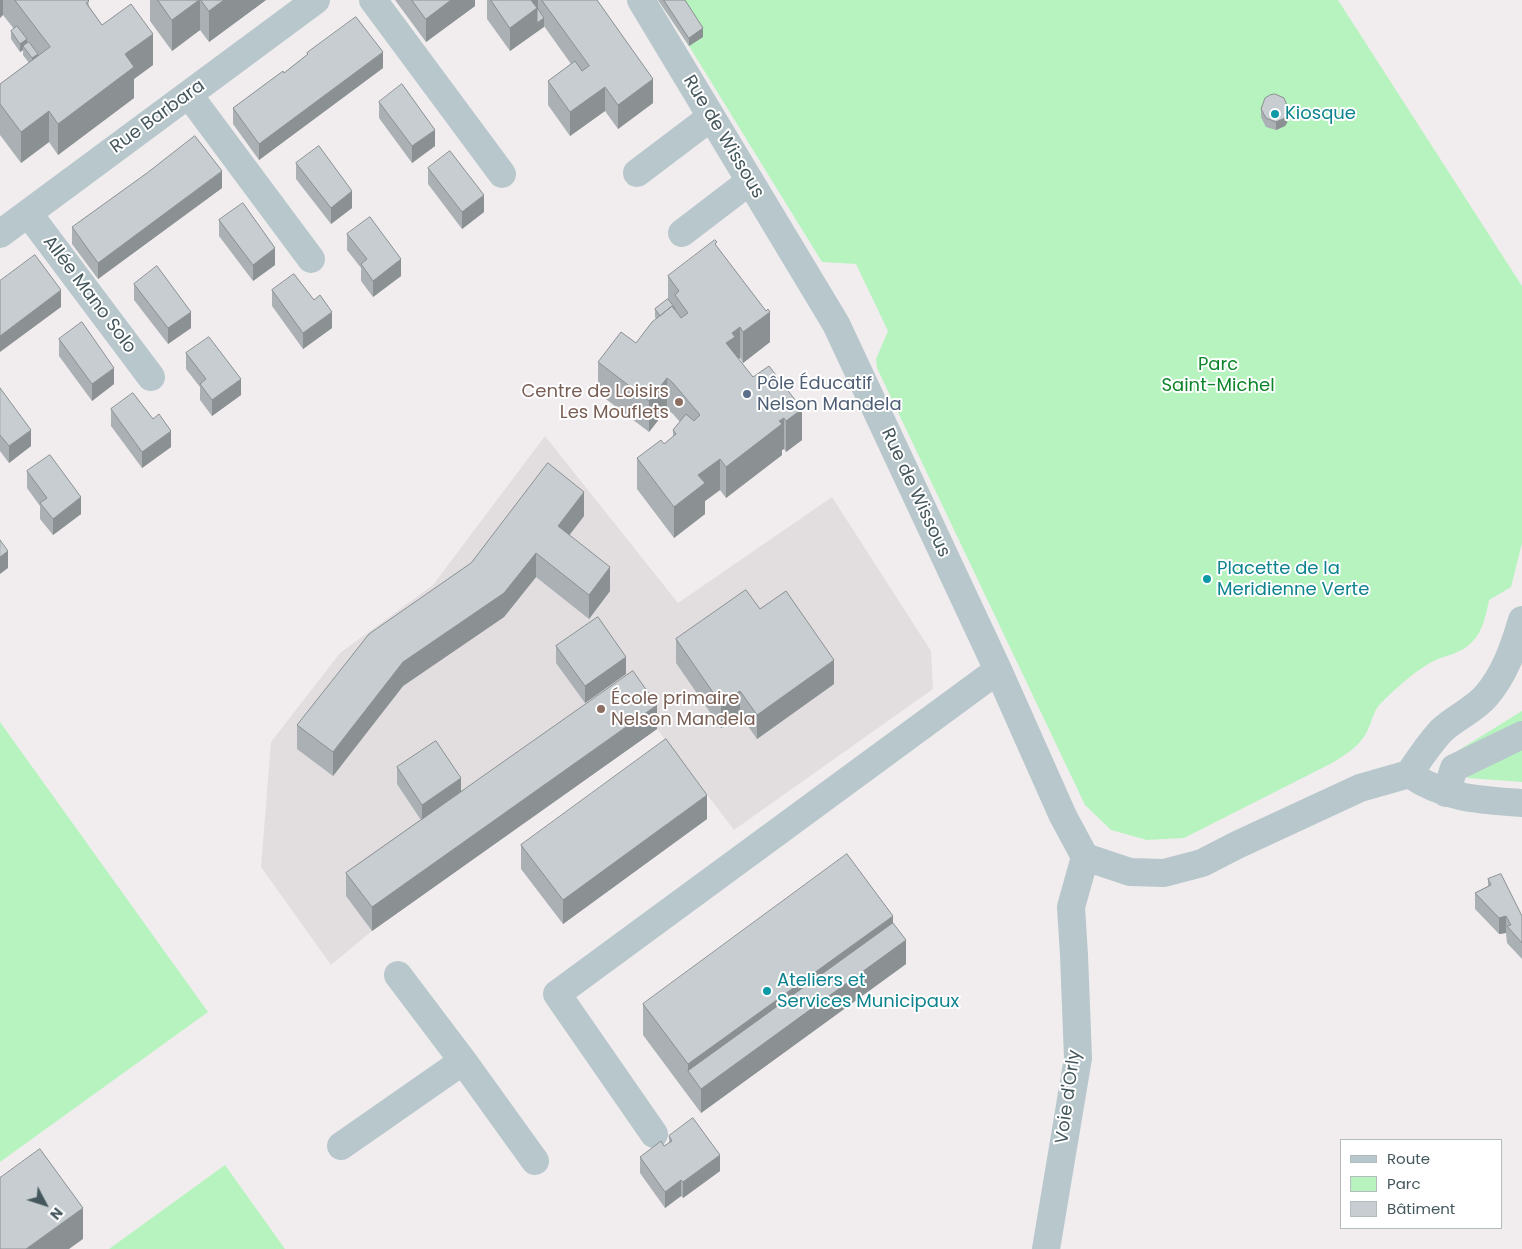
<!DOCTYPE html>
<meta charset="utf-8">
<style>
body{margin:0}
#map{position:relative;width:1522px;height:1249px;overflow:hidden;background:#f1edee;font-family:Poppins,sans-serif}
canvas{display:block}
.legend{position:absolute;left:1340px;top:1139px;width:162px;height:90px;box-sizing:border-box;background:#fff;border:1px solid #b4bcbe;margin:0;padding:6px 9px;list-style:none;font-size:15px;color:#44575d}
.legend li{display:flex;align-items:center;gap:10px;height:25px}
.legend b{width:25px;border:1px solid #b4bcbe}
.north{position:absolute;left:20px;top:1179px;width:50px;height:50px;-webkit-text-stroke:4px #fff;paint-order:stroke;rotate:130deg;font-size:14px;font-weight:700;line-height:20px;text-align:center;color:#44575d}
.north::after{content:'';display:block;margin:auto;width:18px;height:22px;background:#44575d;clip-path:polygon(50% 0,100% 100%,50% 72%,0 100%)}
</style>
<div id="map">
<canvas width="1522" height="1249"></canvas>
<ul class="legend">
<li><b style="height:6px;background:#b7c7cc"></b>Route</li>
<li><b style="height:14px;background:#b7f3bf"></b>Parc</li>
<li><b style="height:14px;background:#c7cdd1"></b>Bâtiment</li>
</ul>
<div class="north">N</div>
</div>
<script>
const c = document.querySelector('canvas').getContext('2d');
c.lineJoin = 'round';
function paint(path, color) {
  c.fillStyle = color;
  c.fill(path, 'evenodd');
}
function trace(path, color, width, dash) {
  c.strokeStyle = color;
  c.lineWidth = width;
  c.lineCap = dash ? 'butt' : 'round';
  c.setLineDash(dash || []);
  c.stroke(path);
}
function label(font, color, halo, rows, align = 'center') {
  c.font = font + ' Poppins,sans-serif';
  c.lineWidth = 4;
  c.setLineDash([]);
  c.textBaseline = 'middle';
  c.strokeStyle = halo;
  c.fillStyle = color;
  for (const [text, x, y, turn = 0] of rows) {
    c.save();
    c.translate(x, y);
    c.rotate((+turn || 0) * Math.PI / 180);
    c.textAlign = isNaN(turn) ? turn : align;
    if (halo) c.strokeText(text, 0, 0);
    c.fillText(text, 0, 0);
    c.restore();
  }
}
paint(new Path2D(`
 M545,436L678,603L832,497L931,651L933,689L734,830L657,729L372,931L331,965L261,867L271,742L340,653L433,585Z`), '#e2dee0');
paint(new Path2D(`
 M658,0H1338L1522,286V543L1511,587L1489,600C1486,615 1483,631 1472,642C1460,655 1443,655 1428,664C1412,674 1395,689 1381,703C1374,710 1373,718 1369,727C1362,745 1348,753 1332,763L1184,838L1147,840L1111,830L1085,805L877,368L876,359L888,331L856,264L822,262L689,46Z
 M1522,711V782L1468,778L1459,750Z
 M0,722L208,1012L0,1162Z
 M225,1165L285,1249H109Z`), '#b7f3bf');
trace(new Path2D(`
 M373,0L502,174
 M641,0L836,324L998,670L1063,816L1085,857L1130,872L1164,873L1202,863L1237,845L1360,788L1409,774C1446,799 1479,800 1522,803
 M189,95L311,259
 M637,173L711,117
 M28,213L151,377
 M682,233L750,181
 M0,234L316,0
 M1409,774C1419,759 1429,744 1441,731C1454,718 1473,711 1486,696C1505,674 1514,647 1522,620
 M1446,793L1454,768L1522,735
 M398,975L463,1061
 M654,1134L557,994L998,670
 M341,1146L463,1061L535,1161
 M1046,1249L1078,1058L1074,955L1071,907L1085,857`), '#b7c7cc', 28);
paint(new Path2D(`
 M0,0H88L89,6L102,25L153,65L134,79V98L58,155L49,142L21,163L0,135V84L29,63L23,55V50L20,52L11,39V31L14,29L3,15Z
 M150,0H266L209,42L200,30L172,51L150,21Z
 M395,0H475V6L426,42Z
 M487,0H597L653,103L618,129L605,111L570,136L548,105V81L571,64L544,26L510,51L487,19Z
 M658,0H685L703,37L689,46Z
 M307,53L383,68L259,160L233,124V108L284,73L307,55Z
 M379,102L435,146L412,163L379,118Z
 M1261,109L1288,117L1287,123L1285,126L1276,130L1266,127L1261,117Z
 M296,163L352,208L331,224L296,179Z
 M428,168L484,212L462,229L428,184Z
 M222,188L98,279L72,244V227Z
 M219,220L275,265L253,281L219,236Z
 M347,234L401,276L373,297L361,281V268L347,250Z
 M717,246L770,342L743,363L740,358L738,359L802,440L786,452L784,449L782,450V455L726,498L720,490L705,501V514L674,538L637,489V458L664,444L673,437V430L680,422L673,414L667,409L649,432L598,393V362L636,343L656,319L655,317V309L668,299V276Z
 M134,284L191,328L168,344L134,300Z
 M272,290L332,328L303,349L272,306Z
 M59,339L114,384L92,401L59,356Z
 M186,353L241,395L212,416L200,400V387L186,369Z
 M0,388L31,446L9,463L0,451Z
 M111,409L171,447L142,468L111,426Z
 M27,471L81,514L53,535L40,519V506L27,488Z
 M584,516L569,535L610,591L589,619L536,577L504,617L403,686L333,776L297,749V725Z
 M760,609L834,684L757,739L740,715L721,728L676,663V639Z
 M556,646L626,674L585,703L556,663Z
 M657,729L372,931L346,896V873L421,820L397,784V767L461,791Z
 M707,819L563,924L521,869V845Z
 M1488,879L1522,916V959L1507,943L1506,933L1499,934L1475,909V893L1488,886Z
 M893,923L906,964L701,1113L643,1035V1004Z
 M669,1136L720,1171L683,1198L681,1196L665,1208L640,1173V1157L664,1146L669,1143Z`), '#abb0b4');
paint(new Path2D(`
 M0,0H3V15L0,18Z
 M199,0H200V30L172,51V20Z
 M224,0H266L209,42V11Z
 M451,0H475V6L426,42V19Z
 M530,0H538V18H544V27L510,51V28Z
 M703,28V37L689,46V38Z
 M153,34V65L134,79V98L58,155V124L125,54Z
 M27,39V47L23,46V50L20,52V44Z
 M383,52V68L259,160V144Z
 M38,54V62L32,67V58Z
 M653,79V103L618,129V105Z
 M605,87V111L570,136V112Z
 M1288,108L1287,123L1285,126L1276,130V122Z
 M49,111V142L21,163V132Z
 M435,130V146L412,163V146Z
 M222,171V188L98,279V263Z
 M352,191V208L331,224V208Z
 M484,195V212L462,229V212Z
 M275,248V265L253,281V265Z
 M401,259V276L373,297V281Z
 M61,290V307L0,352V336Z
 M191,312V328L168,344V328Z
 M332,312V328L303,349V333Z
 M770,312V342L743,363V332Z
 M740,327V358L735,361L726,343L732,333Z
 M114,368V384L92,401V384Z
 M667,378V409L649,432V401Z
 M241,379V395L212,416V400Z
 M802,409V440L786,452V421Z
 M784,418V449L782,450V455L726,498V467Z
 M31,430V446L9,463V446Z
 M171,431V447L142,468V452Z
 M720,459V490L705,501V514L674,538V507L698,475Z
 M584,492V516L558,550V526Z
 M81,497V514L53,535V519Z
 M8,551V568L0,574V557Z
 M536,553V577L504,617L403,686L333,776V752L403,662Z
 M610,567V591L589,619V595Z
 M626,657V674L585,703V686Z
 M834,660V684L757,739V715Z
 M740,691V715L721,728V704Z
 M657,705V729L372,931V907Z
 M461,778V794L422,821V805Z
 M707,795V819L563,924V900Z
 M893,916V947L688,1071V1064Z
 M1506,916V933L1499,934V918Z
 M906,940V964L701,1113V1089Z
 M720,1155V1171L683,1198V1182Z
 M681,1180V1196L665,1208V1192Z
 M83,1208V1239L69,1249H26Z`), '#8b9092');
const building = new Path2D(`
 M15,0H88L89,1L86,3L102,25L131,4L153,34L125,54L134,67L58,124L49,111L21,132L0,104V84L50,47Z
 M158,0H199L172,20Z
 M201,0H224L209,11Z
 M412,0H451L426,19Z
 M491,0H531L537,8L510,28Z
 M542,0H597L653,79L618,105L605,87L570,112L548,81L575,61L582,71L589,66Z
 M664,0H685L703,28L689,38Z
 M538,9L544,18L537,23V10Z
 M356,17L383,52L259,144L233,108L283,71L284,73L308,54L307,53Z
 M17,26L27,39L20,44L11,31Z
 M29,42L38,54L32,58L23,46Z
 M402,84L435,130L412,146L379,102Z
 M1275,94L1284,98L1288,108L1287,114L1285,118L1276,122L1266,118L1261,109L1265,98L1270,95Z
 M195,136L222,171L98,263L72,227L147,173Z
 M319,146L352,191L331,208L296,163Z
 M450,151L484,195L462,212L428,168Z
 M243,203L275,248L253,265L219,220Z
 M370,217L401,259L373,281L361,264L367,259L347,234Z
 M715,240L717,242L715,244L766,311L768,309L770,312L743,332L740,327L732,333L735,337L726,343L753,377L769,366L802,409L786,421L784,418L779,421L782,424L726,467L720,459L698,475L705,483L674,507L637,458L661,440L664,444L676,434L673,430L686,414L694,421L700,415L673,383L667,378L649,401L598,362L621,332L636,343L652,322L672,306L681,318L688,313L675,295L679,291L668,276Z
 M35,255L61,290L0,336V281Z
 M157,266L191,312L168,328L134,284Z
 M294,274L314,300L320,295L332,312L303,333L272,290Z
 M668,299L675,308V310L672,306L660,316L655,309Z
 M82,322L114,368L92,384L59,339Z
 M209,337L241,379L212,400L200,384L206,379L186,353Z
 M0,388L31,430L9,446L0,435Z
 M133,393L153,419L159,414L171,431L142,452L111,409Z
 M50,455L81,497L53,519L40,503L47,498L27,471Z
 M548,463L584,492L558,526L610,567L589,595L536,553L504,593L403,662L333,752L297,725L369,634L471,563Z
 M0,540L8,551L0,557Z
 M746,590L760,609L786,591L834,660L757,715L740,691L721,704L676,639Z
 M598,617L626,657L585,686L556,646Z
 M633,671L657,705L372,907L346,873Z
 M666,739L707,795L563,900L521,845Z
 M436,741L461,778L422,805L397,767Z
 M847,854L893,916L688,1064L643,1004Z
 M1501,874L1522,916V943L1507,926L1511,925L1506,916L1499,918L1475,893L1491,885L1488,879Z
 M893,923L906,940L701,1089L688,1071Z
 M693,1118L720,1155L683,1182L681,1180L665,1192L640,1157L661,1141L664,1146L672,1141L669,1136Z
 M40,1149L83,1208L26,1249H0V1178Z`);
paint(building, '#c7cdd1');
trace(building, '#8b9092', 1);
for (const [x, y, r, color] of [
 [1275,114,5,"#0f9aa8"],
 [747,394,5,"#5c6f8a"],
 [679,402,5,"#8d6e63"],
 [1207,579,5,"#0f9aa8"],
 [601,709,5,"#8d6e63"],
 [767,991,5,"#0f9aa8"]
]) {
  const dot = new Path2D();
  dot.arc(x, y, r, 0, 2 * Math.PI);
  c.fillStyle = color;
  c.fill(dot);
  trace(dot, '#fff', 2);
}
label('18px', '#0d838f', '#fff', [
 ["Kiosque",1285,114],
 ["Placette de la",1217,569],
 ["Meridienne Verte",1217,590],
 ["Ateliers et",777,981],
 ["Services Municipaux",777,1002]
], 'left');
label('18px', '#44575d', '#fff', [
 ["Rue Barbara",158,117,-36],
 ["Rue de Wissous",723,137,59],
 ["Allée Mano Solo",89,295,53],
 ["Rue de Wissous",915,493,65],
 ["Voie d'Orly",1069,1097,-82]
]);
label('18px', '#0e852b', '#fff', [
 ["Parc",1218,365],
 ["Saint-Michel",1218,386]
]);
label('18px', '#4e5e75', '#fff', [
 ["Pôle Éducatif",757,384],
 ["Nelson Mandela",757,405]
], 'left');
label('18px', '#785e54', '#fff', [
 ["Centre de Loisirs",669,392],
 ["Les Mouflets",669,413],
 ["École primaire",611,699,"left"],
 ["Nelson Mandela",611,720,"left"]
], 'right');
</script>
